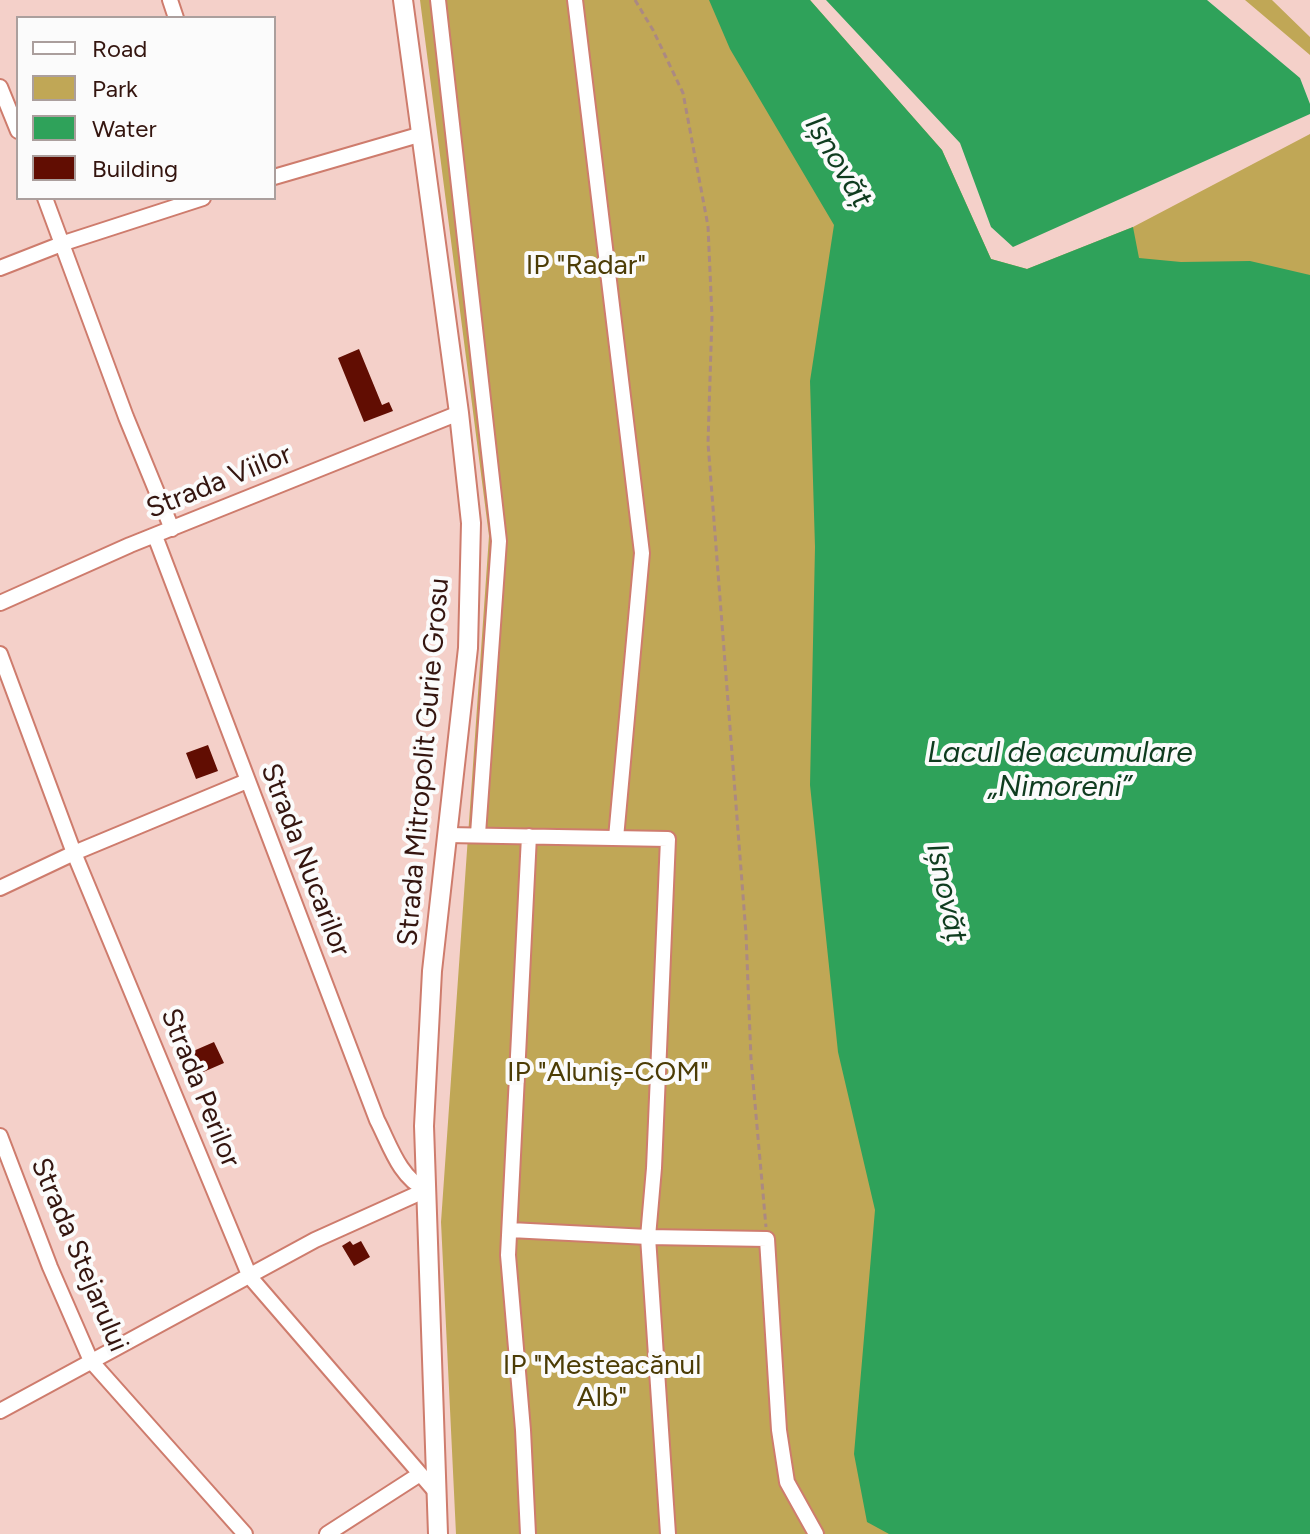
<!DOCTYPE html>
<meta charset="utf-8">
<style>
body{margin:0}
#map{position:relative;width:1310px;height:1534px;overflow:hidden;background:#f4d0c9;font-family:Figtree,sans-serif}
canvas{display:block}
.legend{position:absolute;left:16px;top:16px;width:260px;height:184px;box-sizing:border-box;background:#fbfbfb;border:2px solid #ab9f9d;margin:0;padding:10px 14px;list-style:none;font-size:24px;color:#34150f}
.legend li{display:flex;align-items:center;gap:16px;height:40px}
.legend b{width:40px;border:2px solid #ab9f9d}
</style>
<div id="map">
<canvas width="1310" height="1534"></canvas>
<ul class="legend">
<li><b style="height:10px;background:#fff"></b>Road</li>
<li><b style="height:22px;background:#c0a756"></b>Park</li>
<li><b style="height:22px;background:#2fa25a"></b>Water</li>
<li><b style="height:22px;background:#610d02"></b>Building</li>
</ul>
</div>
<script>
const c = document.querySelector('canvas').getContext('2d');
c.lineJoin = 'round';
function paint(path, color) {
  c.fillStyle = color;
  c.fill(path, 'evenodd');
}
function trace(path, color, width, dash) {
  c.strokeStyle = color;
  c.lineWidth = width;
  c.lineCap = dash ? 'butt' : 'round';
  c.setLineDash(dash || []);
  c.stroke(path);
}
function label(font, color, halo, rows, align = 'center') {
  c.font = font + ' Figtree,sans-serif';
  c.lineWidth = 8;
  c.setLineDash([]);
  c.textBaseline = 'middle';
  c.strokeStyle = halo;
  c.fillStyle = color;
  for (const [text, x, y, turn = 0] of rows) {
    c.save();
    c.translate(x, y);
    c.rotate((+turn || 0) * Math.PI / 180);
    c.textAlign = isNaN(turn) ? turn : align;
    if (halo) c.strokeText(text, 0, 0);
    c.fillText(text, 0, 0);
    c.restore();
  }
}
paint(new Path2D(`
 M420,0H810L942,150L991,259L1027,269L1133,227L1310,134V450L913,1534H456L441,1222L489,536Z
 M1245,0H1272L1310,37V55Z`), '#c0a756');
paint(new Path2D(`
 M709,0H810L942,150L991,259L1027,269L1133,227L1139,258L1181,262L1250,261L1310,275V1534H889L867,1522L854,1454L875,1210L838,1052L810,785L815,547L810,381L834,225L730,49Z
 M826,0H1207L1300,78L1310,104V114L1013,247L991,227L960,143Z`), '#2fa25a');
paint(new Path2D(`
 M359,349L382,405L389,402L393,411L364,422L338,358Z
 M208,745L218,771L196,779L186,753Z
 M214,1042L224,1063L201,1073L191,1052Z
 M350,1241L353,1245L361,1241L370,1257L354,1266L342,1246Z`), '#610d02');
const minor = new Path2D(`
 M170,0L176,18
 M438,0L499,541L478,834
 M575,0L642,553L616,838
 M0,87L18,131
 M274,177L422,134
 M45,198L126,417L172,529
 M0,268L64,243L203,198
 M155,536L377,1120C390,1145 399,1177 426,1190
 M0,603L130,545L459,413
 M0,654L74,853L250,1277L435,1491
 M447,835L668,839L654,1168L648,1237L668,1534
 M0,888L74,853L247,781
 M0,1136L50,1267L91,1361L245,1534
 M510,1230L648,1237L767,1239L779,1430L787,1482L816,1534
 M0,1411L315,1240L426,1190
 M327,1534L420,1474
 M528,1534L523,1430L508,1255L529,836`);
const major = new Path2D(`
 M403,0L459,413L471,523L468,648L432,971L424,1126L438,1534`);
trace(minor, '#ce7c6d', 18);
trace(major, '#ce7c6d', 22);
trace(new Path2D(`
 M635,0L653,30L683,93L708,226L712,317L708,443L746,934L751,1059L766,1227`), '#ab8982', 3, [6, 4]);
trace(minor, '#fff', 14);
trace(major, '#fff', 18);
label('28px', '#4c3c05', '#fbfbfb', [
 ["IP \"Radar\"",586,266],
 ["IP \"Aluniș-COM\"",608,1073],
 ["IP \"Mesteacănul",602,1366],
 ["Alb\"",602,1398]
]);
label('28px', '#34150f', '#fbfbfb', [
 ["Strada Viilor",219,482,-22],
 ["Strada Mitropolit Gurie Grosu",424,762,-85],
 ["Strada Nucarilor",305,860,69],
 ["Strada Perilor",200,1088,68],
 ["Strada Stejarului",79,1255,67]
]);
label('italic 30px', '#0f3c1f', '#fbfbfb', [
 ["Ișnovăț",838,162,59],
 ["Lacul de acumulare",1060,753],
 ["„Nimoreni”",1060,787],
 ["Ișnovăț",946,893,78]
]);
</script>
